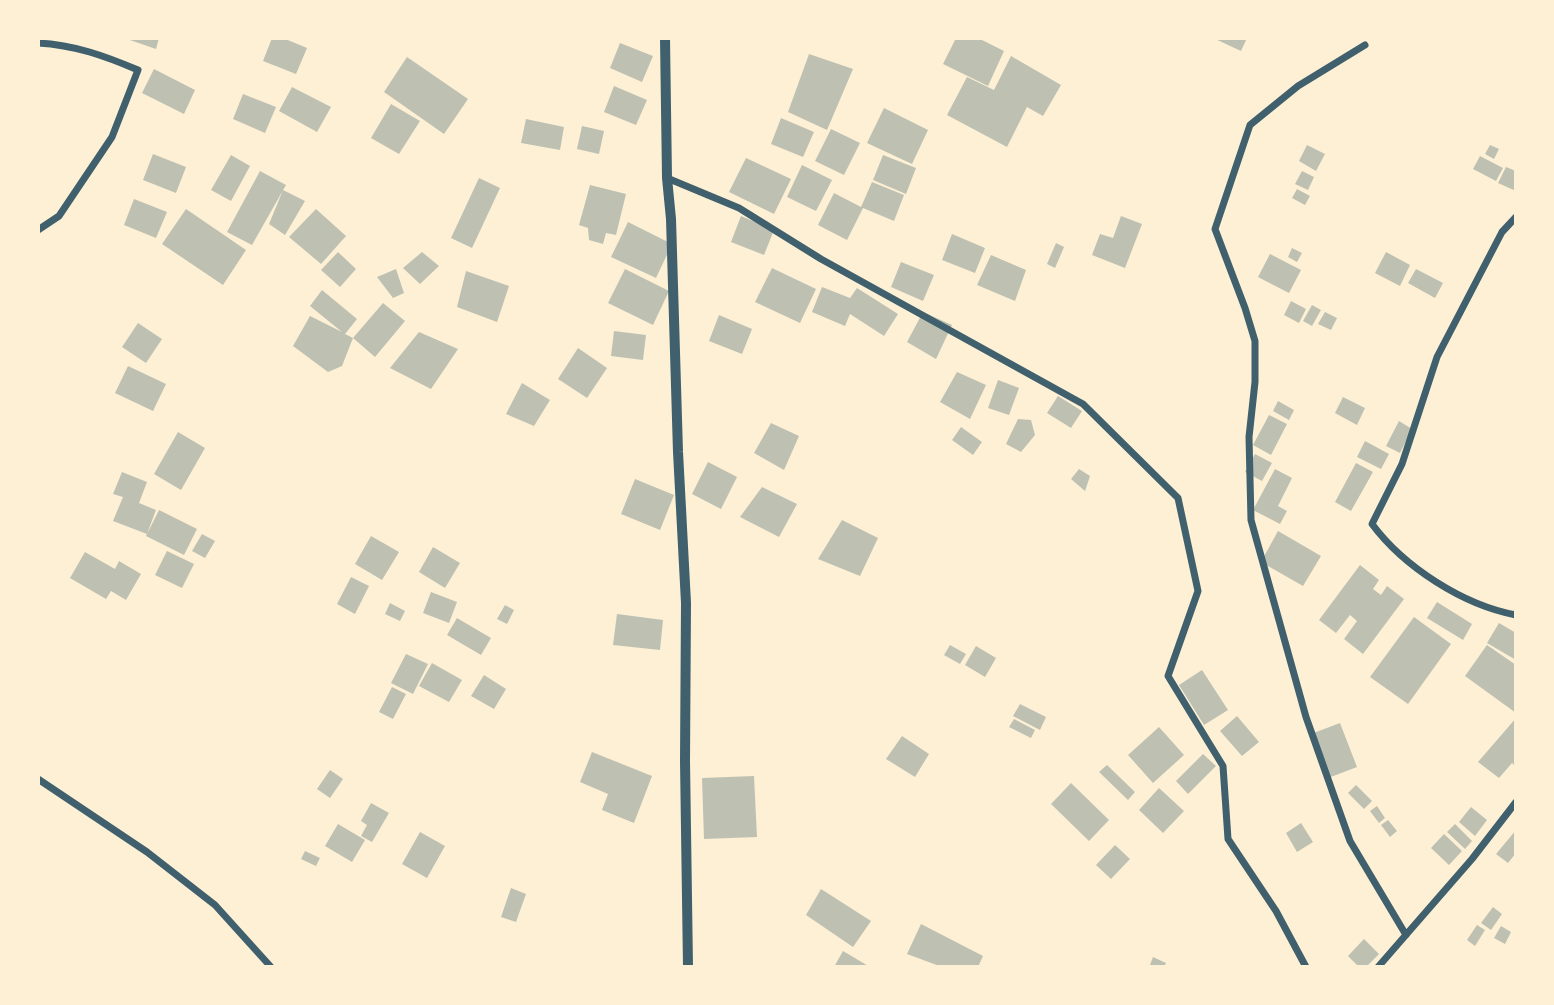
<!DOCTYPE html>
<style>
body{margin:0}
#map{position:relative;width:1554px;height:1005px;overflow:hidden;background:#fdf0d5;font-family:"Source Serif 4",serif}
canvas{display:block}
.frame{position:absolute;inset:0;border:40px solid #fdf0d5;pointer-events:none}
</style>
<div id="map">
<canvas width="1554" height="1005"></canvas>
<div class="frame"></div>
</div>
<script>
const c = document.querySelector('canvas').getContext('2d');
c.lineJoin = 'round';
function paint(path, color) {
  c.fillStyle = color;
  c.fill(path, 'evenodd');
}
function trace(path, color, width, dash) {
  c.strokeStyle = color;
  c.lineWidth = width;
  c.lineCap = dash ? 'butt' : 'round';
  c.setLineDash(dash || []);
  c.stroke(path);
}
paint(new Path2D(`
 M124,38H159L156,49Z
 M272,38H283L307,48L296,74L263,61Z
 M956,38H978L1004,51L988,86L943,64Z
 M1213,38H1247L1241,51Z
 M620,43L653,56L642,82L610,68Z
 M809,54L853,69L827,130L788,112Z
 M1011,56L1061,85L1043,116L1027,107L1007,147L947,115L967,77L994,90Z
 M407,57L468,99L444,134L384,92Z
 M154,69L195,90L184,114L142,93Z
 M614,86L647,100L636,125L604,112Z
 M292,87L331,107L317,132L279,111Z
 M243,94L276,107L265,133L233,119Z
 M391,104L420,121L399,154L371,138Z
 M884,108L928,130L912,164L867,143Z
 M781,118L814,132L803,157L771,144Z
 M526,119L564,127L560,150L521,143Z
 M582,126L604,131L599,154L577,149Z
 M831,129L860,143L844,175L815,161Z
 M1307,145L1325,154L1316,171L1299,161Z
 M1490,145L1499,149L1494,159L1485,154Z
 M153,154L186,167L176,193L143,180Z
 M231,155L250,166L231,201L211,190Z
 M883,155L916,168L906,194L873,180Z
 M1480,156L1503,168L1496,181L1473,169Z
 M746,158L791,179L774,214L729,192Z
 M802,165L832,180L816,211L787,197Z
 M1506,167L1516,171V191L1498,183Z
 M260,171L286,185L252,245L227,232Z
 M1302,171L1314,177L1308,190L1295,184Z
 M479,178L500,188L472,248L451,238Z
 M872,182L904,195L894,221L863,208L847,240L818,225L834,193L861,207Z
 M590,185L626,194L616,235L606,233L603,244L589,240L588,228L579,225Z
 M1297,189L1310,196L1305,205L1292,198Z
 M283,190L305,201L285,235L269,224Z
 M134,199L167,212L156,238L124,225Z
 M186,209L246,250L223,285L162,244Z
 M316,209L346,236L321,264L289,237Z
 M741,216L774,230L764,255L731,242Z
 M1121,216L1142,224L1125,268L1092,255L1100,234L1113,238Z
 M628,222L672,244L656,278L611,257Z
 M952,234L985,248L975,273L942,260Z
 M1056,243L1064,247L1055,268L1047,264Z
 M1292,248L1302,253L1297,262L1288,257Z
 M338,252L356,269L340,287L321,270Z
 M422,252L439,266L420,284L403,268Z
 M1386,252L1410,265L1400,286L1375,273Z
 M1270,254L1301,270L1289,293L1258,277Z
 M991,255L1026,270L1015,301L977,285Z
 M901,262L934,275L923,301L891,287Z
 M772,268L816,289L800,323L755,302Z
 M396,269L404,293L393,298L377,277Z
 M625,269L669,291L653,325L608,303Z
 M1416,269L1443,283L1435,298L1408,283Z
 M466,271L509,286L497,322L457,307Z
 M822,287L850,298L857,288L898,314L884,336L850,314L845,326L812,312Z
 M322,290L357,319L345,334L353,338L342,366L328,372L293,346L310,316L342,332L310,306Z
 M1291,301L1306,309L1299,323L1284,315Z
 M383,303L405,321L375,357L353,338Z
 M1312,305L1321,310L1312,326L1303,321Z
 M923,312L952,325L936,359L907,342Z
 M1325,312L1337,318L1331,330L1318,324Z
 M719,315L752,329L742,354L709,341Z
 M138,323L162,339L146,363L122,347Z
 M614,331L646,335L643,360L611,356Z
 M419,332L458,349L431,389L390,368Z
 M578,348L607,368L587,398L558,379Z
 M128,366L166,384L153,411L115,393Z
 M957,372L986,385L970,419L940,402Z
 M998,380L1019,388L1009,415L988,408Z
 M522,383L550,400L534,426L506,414Z
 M1058,396L1082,411L1071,428L1047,413Z
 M1343,397L1365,408L1357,425L1335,413Z
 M1278,401L1294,410L1289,420L1273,411Z
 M1269,415L1287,424L1271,455L1253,445Z
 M1018,419L1031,420L1035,435L1021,452L1006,444Z
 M1399,421L1412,429L1400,453L1386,446Z
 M771,423L799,436L784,470L754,453Z
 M961,427L982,442L973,455L952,440Z
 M178,432L205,448L181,490L154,474Z
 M1365,441L1389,454L1381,469L1357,457Z
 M1255,454L1272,463L1262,481L1245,472Z
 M708,462L737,477L721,509L692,494Z
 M1356,463L1373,472L1351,511L1335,502Z
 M1079,469L1090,476L1085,491L1071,479Z
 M1275,469L1292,478L1278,506L1287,511L1280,524L1253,510Z
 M122,472L147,482L139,503L156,510L147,534L113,521L123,497L113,494Z
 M635,479L674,495L660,530L621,514Z
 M762,487L797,504L779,537L740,517Z
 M159,510L197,529L184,555L146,536Z
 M842,520L878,538L860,576L818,559Z
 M1278,531L1321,556L1303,586L1261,562Z
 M202,534L215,541L205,558L192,551Z
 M371,536L399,552L382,580L355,564Z
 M433,547L460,563L445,588L419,572Z
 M167,551L194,564L182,588L155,575Z
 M85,552L115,569L119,561L141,574L126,600L111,591L106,599L70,578Z
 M1360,565L1379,580L1373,589L1381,595L1387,586L1404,599L1363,654L1344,639L1357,621L1350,615L1336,633L1319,620Z
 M351,577L369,586L355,614L337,604Z
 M431,592L457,602L449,623L423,613Z
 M1437,602L1472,624L1463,640L1427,618Z
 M390,603L405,611L400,621L385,614Z
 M505,605L514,610L507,624L497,619Z
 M617,614L663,620L660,650L613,645Z
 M1414,617L1451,644L1408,704L1370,677Z
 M457,618L491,638L481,655L447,635Z
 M1499,623L1516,633V660L1487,643Z
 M950,645L966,654L960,664L944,655Z
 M1487,645L1516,665V713L1465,676Z
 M976,646L996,658L985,677L965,665Z
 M406,654L428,664L413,694L391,683Z
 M432,663L462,680L449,702L419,686Z
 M1202,670L1228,710L1204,725L1179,685Z
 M484,675L506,689L494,709L471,696Z
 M392,687L406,694L393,719L379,712Z
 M1020,704L1046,717L1040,730L1013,716Z
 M1237,716L1259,742L1242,756L1220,731Z
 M1516,718V767L1512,763L1499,778L1478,762Z
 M1014,719L1035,730L1031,738L1009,727Z
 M1340,723L1357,767L1328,778L1311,734Z
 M1159,727L1184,755L1153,783L1128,755Z
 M902,736L929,754L915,777L886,759Z
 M592,752L652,776L634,823L602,810L608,794L580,782Z
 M1203,754L1216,766L1188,794L1176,781Z
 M1107,765L1135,792L1128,800L1099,772Z
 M330,770L343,779L330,798L317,789Z
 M754,776L757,837L704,839L702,778Z
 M1071,783L1109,820L1089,841L1051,804Z
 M1356,785L1372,801L1364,809L1348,793Z
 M1159,788L1184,811L1163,833L1139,810Z
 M371,803L389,813L372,842L361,836L367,825L361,821Z
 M1377,806L1385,818L1379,823L1370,811Z
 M1471,807L1487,820L1475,836L1459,822Z
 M1388,820L1397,831L1390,837L1381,825Z
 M1301,823L1313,842L1297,852L1286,833Z
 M338,824L365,840L352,862L325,846Z
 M1455,824L1472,841L1465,849L1447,832Z
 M1516,830V853L1508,863L1496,854Z
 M420,832L445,846L427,878L402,864Z
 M1444,834L1462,851L1449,865L1431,848Z
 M1115,845L1130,859L1111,879L1096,865Z
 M305,851L320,858L316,866L301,859Z
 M511,888L526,894L516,922L501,917Z
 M821,889L871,921L853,947L806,915Z
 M1493,907L1502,914L1491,930L1481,923Z
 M921,924L983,956L978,967H942L907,954Z
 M1477,925L1485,930L1475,946L1467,940Z
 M1501,926L1511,932L1505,944L1494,938Z
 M1364,939L1379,954L1366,967H1359L1348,956Z
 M843,951L870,967H834Z
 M1153,957L1166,963L1164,967L1150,965Z`), '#bec0b2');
trace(new Path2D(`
 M38,43C75,45 105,56 138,70L112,137L59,216L38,230
 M1365,45L1298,86L1250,125L1215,229L1245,308L1255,341V382L1249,437L1251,520L1306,717L1350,841L1406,935
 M667,178L739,208L821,259L1083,404L1178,498L1198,591L1168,676L1223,766L1228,839L1276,911L1306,967
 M1516,217L1502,232L1437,357L1402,464L1372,524C1404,567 1463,605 1516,615
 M38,779L147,852L215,905L271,967
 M1378,967L1472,859L1516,802`), '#3f606c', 7);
trace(new Path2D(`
 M665,38L667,178L671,219L678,452L686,603L685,761L688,967`), '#3f606c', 10);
</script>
